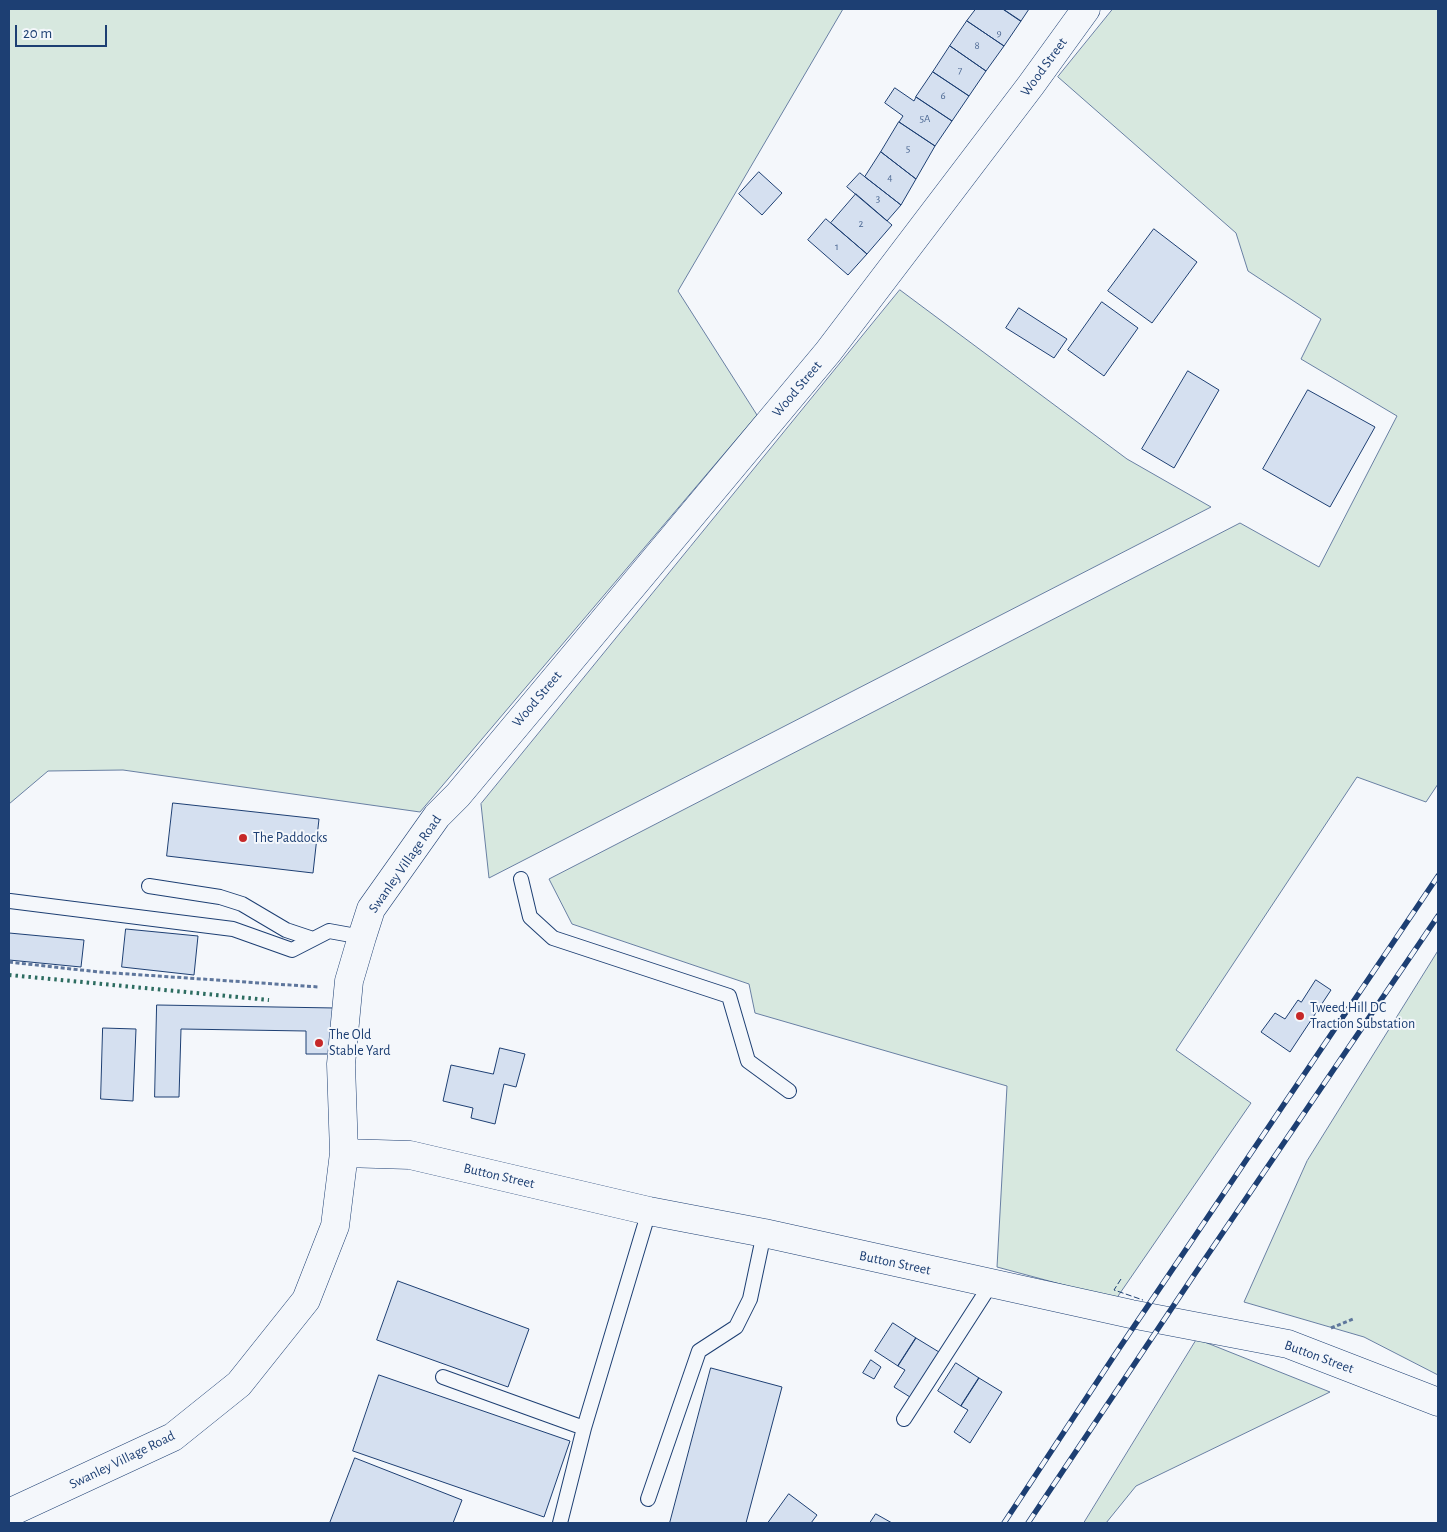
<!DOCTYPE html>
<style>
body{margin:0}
#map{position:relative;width:1447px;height:1532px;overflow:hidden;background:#f4f7fb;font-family:"Alegreya Sans",sans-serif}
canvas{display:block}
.frame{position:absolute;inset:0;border:10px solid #1d3f73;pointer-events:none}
.scale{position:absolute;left:15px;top:25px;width:92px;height:22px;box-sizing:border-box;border:2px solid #1d3f73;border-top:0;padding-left:6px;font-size:15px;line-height:18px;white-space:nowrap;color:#1d3f73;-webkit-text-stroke:4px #f4f7fb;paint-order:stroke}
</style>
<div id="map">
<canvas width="1447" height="1532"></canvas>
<div class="frame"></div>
<div class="scale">20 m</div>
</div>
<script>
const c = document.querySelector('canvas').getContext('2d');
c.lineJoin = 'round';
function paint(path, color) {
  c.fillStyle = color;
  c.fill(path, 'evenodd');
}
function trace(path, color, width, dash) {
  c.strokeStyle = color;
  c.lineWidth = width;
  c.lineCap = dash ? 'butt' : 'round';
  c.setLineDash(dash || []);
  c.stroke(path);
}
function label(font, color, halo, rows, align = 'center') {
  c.font = font + ' "Alegreya Sans",sans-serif';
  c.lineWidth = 4;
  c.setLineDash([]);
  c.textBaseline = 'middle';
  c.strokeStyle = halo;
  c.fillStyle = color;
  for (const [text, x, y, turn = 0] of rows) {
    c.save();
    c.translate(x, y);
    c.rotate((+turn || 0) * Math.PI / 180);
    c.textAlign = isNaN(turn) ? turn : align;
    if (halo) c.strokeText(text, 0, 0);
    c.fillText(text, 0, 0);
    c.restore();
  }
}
const green = new Path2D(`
 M9,9H843L678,291L757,415L420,812L123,770L48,771L9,804Z
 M1113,9H1438V784L1426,802L1357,777L1176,1050L1251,1103L1116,1299L997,1267L1007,1086L755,1013L749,984L572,924L549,879L1240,523L1319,567L1397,416L1301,359L1321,319L1248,271L1236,233L1058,77Z
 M900,290L1127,459L1211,507L489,878L481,804Z
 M1438,951V1375L1364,1337L1244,1302L1307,1161Z
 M1197,1339L1330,1392L1136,1486L1106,1523H1084Z`);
paint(green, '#d7e8df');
trace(green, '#687fa3', 1);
const building = new Path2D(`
 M976,9H1003L1021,21L1004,46L967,21Z
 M1003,9H1029L1021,21Z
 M967,21L1004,46L986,71L950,46Z
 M950,46L986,71L969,96L933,72Z
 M933,72L969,96L952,121L916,97Z
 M895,88L914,101L916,97L952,121L935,146L899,122L903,116L885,103Z
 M899,122L935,146L916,179L881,152Z
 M881,152L916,179L901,205L865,177Z
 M759,172L782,193L762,215L739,194Z
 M860,173L901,205L887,221L847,187Z
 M856,194L892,225L867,254L831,223Z
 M826,219L867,254L848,275L808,240Z
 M1154,229L1197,262L1152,323L1108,291Z
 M1102,302L1138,328L1104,376L1068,350Z
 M1019,308L1067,339L1054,358L1006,328Z
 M1188,371L1219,390L1174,468L1142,449Z
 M1308,390L1375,427L1330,507L1263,469Z
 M173,803L319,819L313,873L167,856Z
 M126,929L198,936L194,975L122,967Z
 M9,933L84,940L81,967L9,960Z
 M1316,980L1331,990L1290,1052L1261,1032L1275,1013L1285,1019L1298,1000L1301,1002Z
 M157,1005L335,1008L332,1054H306V1031L181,1029L179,1097H155Z
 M103,1028L136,1029L133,1101L101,1099Z
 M500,1048L525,1054L516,1087L504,1084L495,1124L471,1118L473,1108L443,1101L451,1065L493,1074Z
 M398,1281L529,1329L508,1387L377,1340Z
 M893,1323L916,1338L898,1366L875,1351Z
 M916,1338L939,1352L910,1397L894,1387L905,1370L898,1366Z
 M871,1360L881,1367L874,1379L863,1373Z
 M956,1363L979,1378L961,1406L938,1391Z
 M711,1368L782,1387L746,1523H670Z
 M379,1375L570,1441L544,1517L353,1451Z
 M979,1378L1002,1392L970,1443L954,1432L968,1410L961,1406Z
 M355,1458L462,1500L453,1523H330Z
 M789,1494L817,1515L811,1523H768Z
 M876,1514L892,1523H870Z`);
paint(building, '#d5e0f0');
trace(building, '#1d3f73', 1);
const lane = new Path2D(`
 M521,879L530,917L553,938L729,996L748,1061L789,1091
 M149,886L220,897L242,904L286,930L313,939
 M10,901L233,929L292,950L329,931L362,937
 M443,1377L584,1428
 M904,1419L991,1284
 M648,1499L699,1351L736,1327L750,1299L764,1233
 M560,1523L584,1428L649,1211`);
const secondary = new Path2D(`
 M344,1153L410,1155L649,1211L764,1233L1131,1314L1288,1344L1438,1402
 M9,1513L173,1437L239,1384L306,1300L335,1226L344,1153L341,1064L349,981L362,937L371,909L437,816L458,795L828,352L1031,85L1086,9`);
trace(lane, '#1d3f73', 16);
trace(secondary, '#1d3f73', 29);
trace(new Path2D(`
 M9,962L99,972L319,987
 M1331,1328L1353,1319`), '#5e769c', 3, [4, 2.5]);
trace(lane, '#f4f7fb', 14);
trace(secondary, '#f4f7fb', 28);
const rail = new Path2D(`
 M1004,1523L1116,1353L1438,876
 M1028,1523L1192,1278L1438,916`);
trace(rail, '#1d3f73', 5.5);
trace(rail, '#f4f7fb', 4, [11]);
trace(new Path2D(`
 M9,975L269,1000`), '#2c6c60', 4, [2.5, 4]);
trace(new Path2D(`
 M1121,1279L1114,1290L1143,1300`), '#1d3f73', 1, [6, 2.5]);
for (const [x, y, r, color] of [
 [243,838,5,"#c62828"],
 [1300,1016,5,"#c62828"],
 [319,1043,5,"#c62828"]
]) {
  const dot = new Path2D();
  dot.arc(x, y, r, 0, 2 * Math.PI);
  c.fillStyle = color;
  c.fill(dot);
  trace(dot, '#f4f7fb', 2);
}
label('11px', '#4b6792', null, [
 ["9",999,33],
 ["8",977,46],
 ["7",960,71],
 ["6",943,96],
 ["5A",925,119],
 ["5",908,149],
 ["4",890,178],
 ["3",878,199],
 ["2",861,224],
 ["1",837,247]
]);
label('14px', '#1d3f73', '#f4f7fb', [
 ["Wood Street",1044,67,-54],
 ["Wood Street",797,389,-50],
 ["Wood Street",537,699,-50],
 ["Swanley Village Road",405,864,-55],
 ["Button Street",499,1176,13],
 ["Button Street",895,1263,12],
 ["Button Street",1319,1357,20],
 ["Swanley Village Road",122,1460,-26]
]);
label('14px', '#1d3f73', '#f4f7fb', [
 ["The Paddocks",253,838],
 ["Tweed Hill DC",1310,1008],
 ["Traction Substation",1310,1024],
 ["The Old",329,1035],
 ["Stable Yard",329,1051]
], 'left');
</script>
